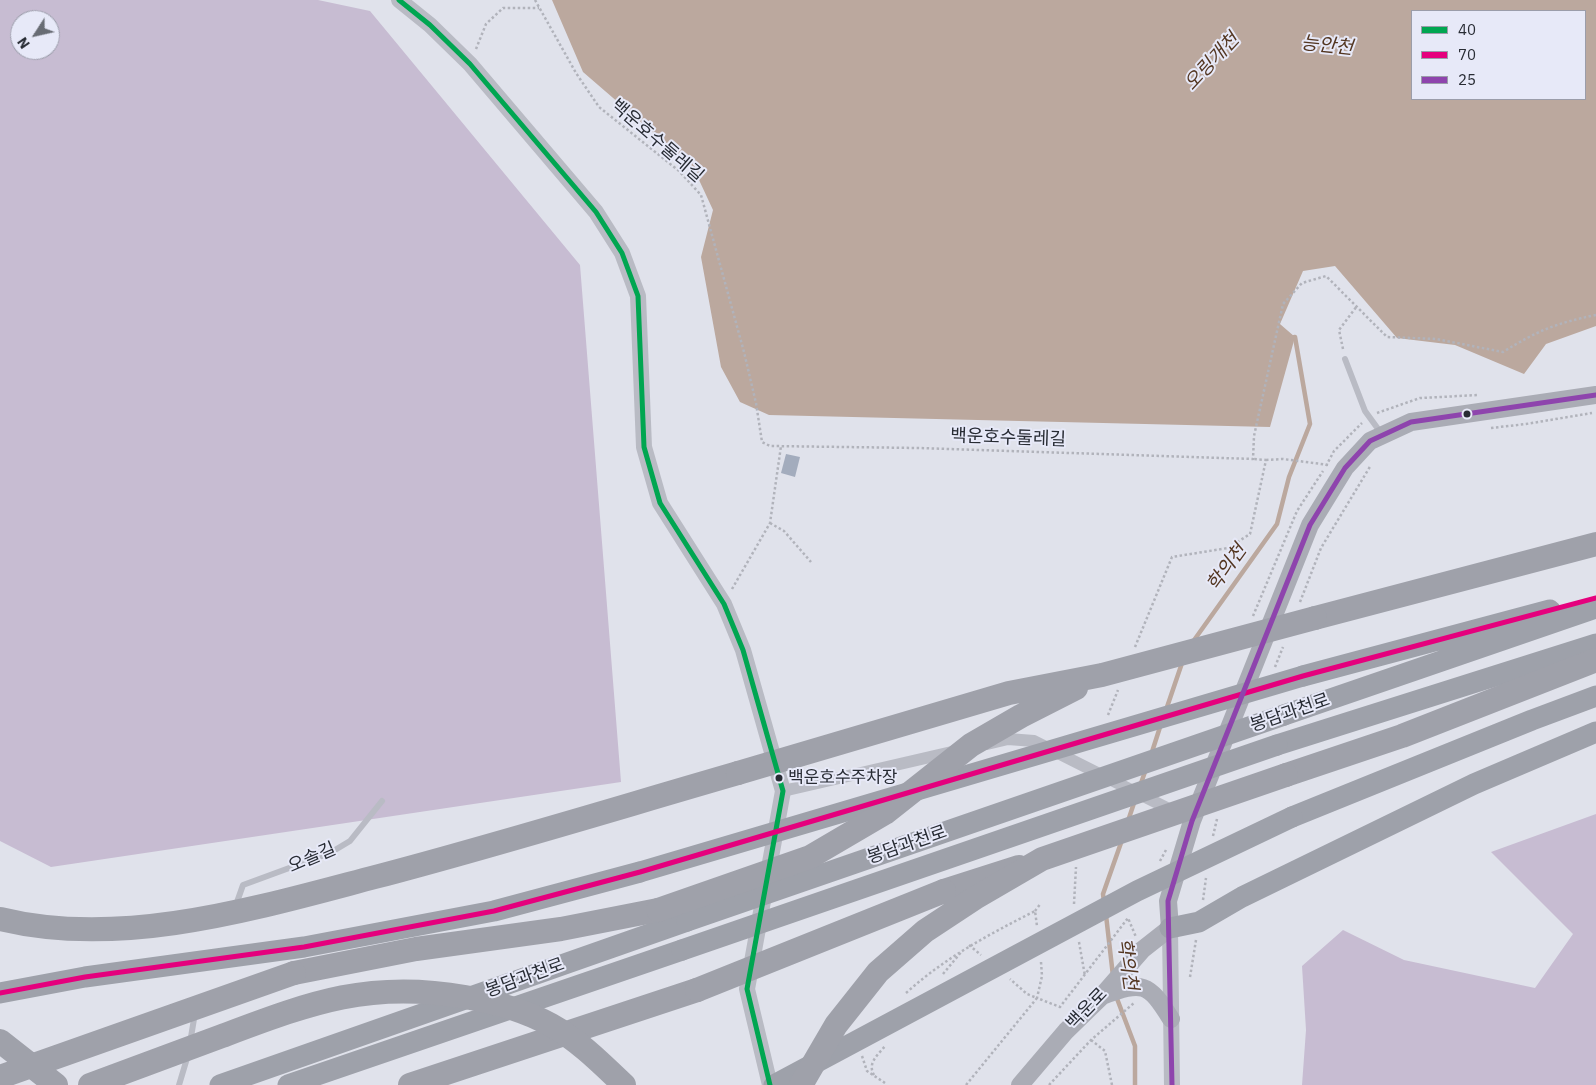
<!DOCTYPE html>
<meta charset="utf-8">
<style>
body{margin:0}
#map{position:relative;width:1596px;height:1085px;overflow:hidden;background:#e0e2eb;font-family:"IBM Plex Sans",sans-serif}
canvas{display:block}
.legend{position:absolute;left:1411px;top:10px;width:175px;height:90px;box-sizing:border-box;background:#e7e9f8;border:1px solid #9b9daa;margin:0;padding:6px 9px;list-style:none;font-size:15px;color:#282c34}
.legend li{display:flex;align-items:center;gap:10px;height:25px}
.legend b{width:25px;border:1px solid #9b9daa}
.north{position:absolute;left:10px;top:10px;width:50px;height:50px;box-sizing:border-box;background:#e7e9f8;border:1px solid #9b9daa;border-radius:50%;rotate:235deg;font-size:14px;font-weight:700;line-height:20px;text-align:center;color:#282c34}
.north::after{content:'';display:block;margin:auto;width:18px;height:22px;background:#686c74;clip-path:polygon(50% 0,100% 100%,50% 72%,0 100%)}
</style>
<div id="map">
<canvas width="1596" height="1085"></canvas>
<ul class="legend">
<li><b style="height:6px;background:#00a651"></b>40</li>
<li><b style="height:6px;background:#e5007d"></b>70</li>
<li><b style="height:6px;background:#8e44ad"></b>25</li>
</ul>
<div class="north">N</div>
</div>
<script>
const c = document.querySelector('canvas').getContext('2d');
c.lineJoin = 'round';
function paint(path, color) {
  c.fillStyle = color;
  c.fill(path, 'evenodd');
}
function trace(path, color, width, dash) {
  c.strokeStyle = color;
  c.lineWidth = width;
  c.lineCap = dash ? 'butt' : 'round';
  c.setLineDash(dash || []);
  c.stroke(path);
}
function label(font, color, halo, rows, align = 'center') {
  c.font = font + ' "IBM Plex Sans","Noto Sans KR",sans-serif';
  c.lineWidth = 4;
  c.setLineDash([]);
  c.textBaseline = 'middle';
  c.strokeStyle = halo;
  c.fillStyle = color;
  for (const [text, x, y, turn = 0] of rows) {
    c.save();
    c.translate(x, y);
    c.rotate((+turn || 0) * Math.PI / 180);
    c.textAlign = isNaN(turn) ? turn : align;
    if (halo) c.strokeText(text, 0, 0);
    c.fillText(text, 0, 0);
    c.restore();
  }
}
paint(new Path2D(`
 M0,0H318L370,11L580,265L621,782L51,867L0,841ZM20,20H50V50H20Z
 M1596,814V1085H1302L1306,1030L1302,966L1343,930L1404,960L1535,988L1573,934L1491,852Z`), '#c7bcd2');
paint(new Path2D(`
 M552,0H1596V326L1546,344L1524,374L1455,345L1397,338L1335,266L1303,271L1280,324L1295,337L1270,427L769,415L740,402L721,367L701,257L713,210L693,167L583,72ZM1412,11H1585V99H1412Z`), '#bba89e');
trace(new Path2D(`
 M1192,643L1277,524L1289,477L1310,424L1295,337L1291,338
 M1166,710L1182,663
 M1151,755L1161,724
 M1140,786L1146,769
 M1128,821L1135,800
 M1104,902L1103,894L1122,840
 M1106,915L1113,976
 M1116,996L1135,1046V1085`), '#bba89e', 4.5);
paint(new Path2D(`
 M786,454L800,457L795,477L781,473Z`), '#a3acbd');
trace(new Path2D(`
 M535,0L576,73L599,107L679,171L701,195L744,352L756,403L762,442L770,446L918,448L1253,459L1254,436L1283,304L1302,283L1326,276L1387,337L1436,339L1503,352C1537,331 1556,323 1596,315
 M476,49L486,24L503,8H539
 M1343,349L1339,330L1357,306
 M1377,413L1420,398L1479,395
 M1491,428L1526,424L1592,413
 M1266,460L1283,459L1329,465
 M1326,466L1334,451L1362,423
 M770,523L784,531L811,562
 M732,589L770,523L781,446
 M1300,602L1321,548L1371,465
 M1253,616L1297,511L1323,471
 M1135,647L1172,557L1228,548L1250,534L1266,460L1253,459
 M1275,667L1283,647
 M1108,715L1118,690
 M1213,836L1217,819
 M1160,861L1166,850
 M1203,900L1206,878
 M1074,904L1076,867
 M1035,911L1041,903
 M1079,942L1085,976
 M969,945L981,955
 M1041,962L1042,976L1037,998L1060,1007L1128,918L1136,937
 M943,974L962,951
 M1190,977L1196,940
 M906,993C946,957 988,935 1035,911L1037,926
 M1091,1040L1105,1051L1112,1085
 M862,1056L867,1071L885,1083
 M874,1075C867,1063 878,1055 885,1046
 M966,1085L1037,998L1027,994L1010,979
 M1049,1085L1091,1040L1134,1003`), '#b1b3bb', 2.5, [2.5, 2.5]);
trace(new Path2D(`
 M1345,359L1365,411L1381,433
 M237,902L243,885L330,853L350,841L382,801
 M190,1043L195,1013
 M179,1085L188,1055`), '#b9bbc4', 6);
trace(new Path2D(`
 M987,744L1008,739L1034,741L1177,813
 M783,791L956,751`), '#b9bbc4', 12);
trace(new Path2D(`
 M399,0L430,25L470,64L596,212L622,253L638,296L644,447L660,503L724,604L743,650L783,791L747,989L770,1085
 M1170,928L1172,1085`), '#b9bbc4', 16);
trace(new Path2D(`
 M1102,996C1143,981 1148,982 1171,1019
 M1020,1085L1066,1031L1101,997L1142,950L1170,928L1168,901L1192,821L1310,525L1345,468L1370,441L1411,422L1596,395`), '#aaacb5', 18);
trace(new Path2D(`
 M1303,676L1550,610
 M1284,715L1596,608
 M1277,745L1596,644
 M1292,817L1532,720L1596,696
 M1170,928L1199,922L1242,897L1474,784L1596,732
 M0,993L85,977L304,947L494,911L640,872
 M220,1085L687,921
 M288,1085L682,950`), '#9ea1aa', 21);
trace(new Path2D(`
 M1315,618L1596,544
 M1286,775L1402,736L1596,660
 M944,891L1019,867
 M0,919C121,949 257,908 375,877C497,845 617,808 738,773
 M294,973L416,949L561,929L658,910
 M410,1085L697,990`), '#9fa1aa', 24);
trace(new Path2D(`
 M640,872L1303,676
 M687,921L1284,715
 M682,950L1277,745
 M774,1085L1137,891L1292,817`), '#9ea1aa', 21);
trace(new Path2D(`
 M738,773L1009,693L1102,675L1315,618
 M658,910L810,857L885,813L971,745L1021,716L1076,688
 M697,990L944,891
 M0,1041L56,1085
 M0,1077L294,973
 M90,1085C134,1069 178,1052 222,1036C310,1003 369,980 465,997C494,1002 524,1010 551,1025C578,1040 602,1064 624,1085
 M801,1085L836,1025L878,972L925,931L975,898L1042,859L1286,775`), '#9fa1aa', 24);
trace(new Path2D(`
 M399,0L430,25L470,64L596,212L622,253L638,296L644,447L660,503L724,604L743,650L783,791L747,989L770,1085`), '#00a651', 5);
trace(new Path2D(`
 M0,993L85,977L304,947L494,911L640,872L1303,676L1596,598`), '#e5007d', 5);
trace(new Path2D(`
 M1172,1085L1168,901L1192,821L1310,525L1345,468L1370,441L1411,422L1596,395`), '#8e44ad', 5);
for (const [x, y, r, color] of [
 [1467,414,4.5,"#282c34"],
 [779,778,4.5,"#282c34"]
]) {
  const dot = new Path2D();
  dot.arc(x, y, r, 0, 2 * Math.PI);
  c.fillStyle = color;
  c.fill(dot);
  trace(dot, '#e7e9f8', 2);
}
label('17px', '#282c34', '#e7e9f8', [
 ["백운호수주차장",788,778]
], 'left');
label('18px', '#282c34', '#e7e9f8', [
 ["백운호수둘레길",657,141,41],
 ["백운호수둘레길",1008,438,2],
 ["봉담과천로",1290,713,-19],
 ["봉담과천로",907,845,-19],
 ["오솔길",312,858,-23],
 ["봉담과천로",525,978,-20],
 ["백운로",1087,1009,-46]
]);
label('italic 19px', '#533621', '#e7e9f8', [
 ["능안천",1327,46,6],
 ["오링개천",1212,62,-47],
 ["학의천",1227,568,-54],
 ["학의천",1127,964,82]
]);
</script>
